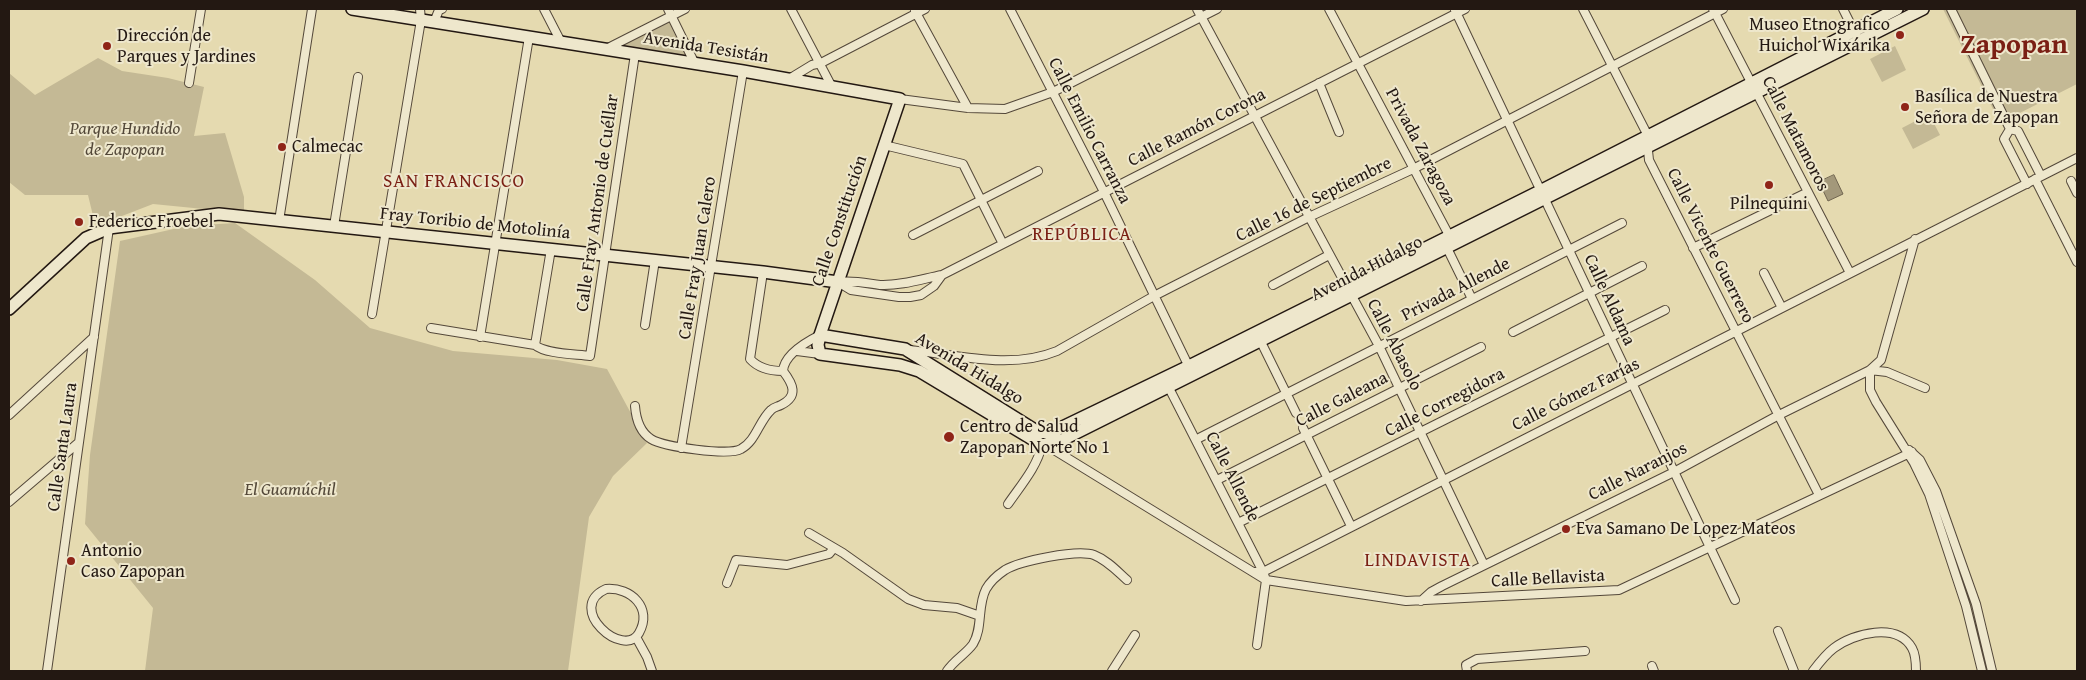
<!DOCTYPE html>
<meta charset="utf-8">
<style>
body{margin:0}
#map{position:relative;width:2086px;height:680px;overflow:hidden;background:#e5dab0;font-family:"Gentium Book Plus",serif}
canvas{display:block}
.frame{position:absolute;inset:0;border:10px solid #231812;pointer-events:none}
</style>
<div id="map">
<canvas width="2086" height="680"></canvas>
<div class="frame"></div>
</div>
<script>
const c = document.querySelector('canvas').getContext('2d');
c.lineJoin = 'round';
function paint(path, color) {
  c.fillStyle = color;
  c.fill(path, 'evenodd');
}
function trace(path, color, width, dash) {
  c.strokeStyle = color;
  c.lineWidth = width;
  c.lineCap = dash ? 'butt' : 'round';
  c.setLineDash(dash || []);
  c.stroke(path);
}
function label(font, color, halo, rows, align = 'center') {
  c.font = font + ' "Gentium Book Plus",serif';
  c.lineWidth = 4;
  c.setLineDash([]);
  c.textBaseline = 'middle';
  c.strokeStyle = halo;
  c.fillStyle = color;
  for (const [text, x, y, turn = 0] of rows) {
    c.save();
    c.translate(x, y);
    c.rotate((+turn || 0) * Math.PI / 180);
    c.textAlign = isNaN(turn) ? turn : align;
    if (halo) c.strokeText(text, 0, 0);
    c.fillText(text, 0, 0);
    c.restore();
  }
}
paint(new Path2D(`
 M1943,9H2077V84L2000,123Z
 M670,19L690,59L620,46Z
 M1895,46L1906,70L1882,82L1870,59Z
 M98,58L122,71L168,78L204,87L194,136L225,133L244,197V213L153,204L109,221L95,224L88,195H25L9,182V73L35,95Z
 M1929,114L1940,135L1913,149L1902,128Z
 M235,223L315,280L370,328L453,351L557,360L607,369L647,443L613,476L589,517L568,671H145L153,608L85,524L90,455L120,241L187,226Z`), '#c4b995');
const water = new Path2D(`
 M1834,175L1843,194L1828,201L1819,182Z`);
paint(water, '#a3987a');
trace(water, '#706550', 1);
const street = new Path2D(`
 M544,9L561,42
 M668,9L695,64
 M791,9L832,87
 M1010,9L1104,192L1190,369
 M1197,9L1379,346L1484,565
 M1329,9L1451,239
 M1583,9L1646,132L1649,160L1819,495
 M1713,9L1850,273
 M1843,9L1856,35
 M1951,9L2010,129L2004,139L2027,184
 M1455,10L1735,600
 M915,11L968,108
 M434,22L439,10L442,9
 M606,49L685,9
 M789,79L812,65L821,63L925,9
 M189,83L201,9
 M1319,83L1339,132
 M900,99L968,108L1005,109L1053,92L1217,9
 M2010,129L2018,131L2041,176
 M884,145L963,164L1003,244
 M2035,179L2077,262
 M2071,181L2077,193
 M279,221L312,9
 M334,226L358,77
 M913,235L1038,171
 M1447,248L1472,299
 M1693,248L1808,192
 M763,272L750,359C759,369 771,371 783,371
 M1764,273L1782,308
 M838,282L851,290L899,297H910L921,295L934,286L942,275L1465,9
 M838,282C853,280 865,283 880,285C901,286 922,279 942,275
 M1273,285L1329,255
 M372,314L421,20L420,9
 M645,325L655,260
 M431,328L535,345C545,354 576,354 590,356L635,54
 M1513,332L1642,266
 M480,337L529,37
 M1261,342L1296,413
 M535,345L551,249
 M910,350C958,355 1011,370 1057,351L1154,296L1309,217L1413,169L1723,9
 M797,351L820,354
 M1870,370V390L1876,402L1914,463L1929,494L1966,606L1982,671
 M1870,370L1887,372L1925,388
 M1169,388L1263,572L1266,580L1257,645
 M635,406C636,419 640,432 651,439C664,447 729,456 741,449C756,441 759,421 771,410C774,407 777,407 781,405C799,396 793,384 783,371C784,355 806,342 820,335
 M9,415L94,337
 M1303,428L1351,526
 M1197,439L1622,223
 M1046,445L1266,580L1406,601L1619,590L1912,452
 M681,448L743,71
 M1909,450L1920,460L1936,491L1976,604L1992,671
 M1217,480L1481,347
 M9,502L78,443
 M1008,504C1021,485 1037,467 1042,445
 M1238,523L1665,310
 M809,533L843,553L908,599L924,605L957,608L980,616
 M1254,572H1263L2077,158
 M727,583L736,560L787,565L829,554L834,548
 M606,589C631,587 653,608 639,633C624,660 564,608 606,589Z
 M1421,601L1431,592L1442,586L1674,472L1777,416L1870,370L1881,360L1915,239
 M1778,631L1794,671
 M636,637L647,657L652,671
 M1652,666L1654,671
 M47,671L109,228
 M947,671C954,660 966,654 973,644C983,628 977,606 986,589C990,582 999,574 1005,570C1020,561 1077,549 1094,555C1107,560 1117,571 1127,580
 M1112,671L1135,635
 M1467,671L1466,665L1477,659L1585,651
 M1813,671C1819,663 1826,654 1834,648C1854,633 1897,622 1912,648C1916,655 1916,664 1916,671`);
const secondary = new Path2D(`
 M352,9L743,71L900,99L820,335L818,345L820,354L900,365L919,371L1042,445L1064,439L1923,9
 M9,309L86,238L109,228L219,214L763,272L838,282
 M820,335L905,349L1038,432L1050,433L1189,366L1542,190L1897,9`);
trace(street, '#54483a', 10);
trace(secondary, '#231812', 14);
trace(street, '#eee7cc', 8);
trace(secondary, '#eee7cc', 11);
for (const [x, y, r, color] of [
 [1900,35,5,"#8f2418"],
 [107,46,5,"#8f2418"],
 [1905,107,5,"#8f2418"],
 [282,147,5,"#8f2418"],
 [1769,185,5,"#8f2418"],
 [79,222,5,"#8f2418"],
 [949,437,6,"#8f2418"],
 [1566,529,5,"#8f2418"],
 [71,561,5,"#8f2418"]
]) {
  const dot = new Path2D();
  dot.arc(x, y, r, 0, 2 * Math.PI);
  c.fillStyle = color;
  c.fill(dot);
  trace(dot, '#eee7cc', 2);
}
label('18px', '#231812', '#eee7cc', [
 ["Museo Etnografico",1890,25,"right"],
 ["Huichol Wixárika",1890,46,"right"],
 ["Dirección de",117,36],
 ["Parques y Jardines",117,57],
 ["Basílica de Nuestra",1915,97],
 ["Señora de Zapopan",1915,118],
 ["Calmecac",292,147],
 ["Pilnequini",1769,204,"center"],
 ["Federico Froebel",89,222],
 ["Centro de Salud",960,427],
 ["Zapopan Norte No 1",960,448],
 ["Eva Samano De Lopez Mateos",1576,529],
 ["Antonio",81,551],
 ["Caso Zapopan",81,572]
], 'left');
label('18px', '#231812', '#eee7cc', [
 ["Avenida Tesistán",706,48,9],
 ["Calle Ramón Corona",1197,128,-27],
 ["Calle Emilio Carranza",1089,131,63],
 ["Calle Matamoros",1795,134,63],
 ["Privada Zaragoza",1420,147,62],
 ["Calle 16 de Septiembre",1314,200,-26],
 ["Calle Fray Antonio de Cuéllar",598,203,-82],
 ["Calle Constitución",840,221,-71],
 ["Fray Toribio de Motolinía",475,224,6],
 ["Calle Vicente Guerrero",1710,246,63],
 ["Calle Fray Juan Calero",698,258,-81],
 ["Avenida Hidalgo",1367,269,-27],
 ["Privada Allende",1456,290,-27],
 ["Calle Aldama",1609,300,65],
 ["Calle Abasolo",1394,345,63],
 ["Avenida Hidalgo",969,369,31],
 ["Calle Gómez Farías",1576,395,-27],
 ["Calle Galeana",1342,400,-27],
 ["Calle Corregidora",1445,403,-27],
 ["Calle Santa Laura",63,447,-82],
 ["Calle Naranjos",1638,472,-27],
 ["Calle Allende",1232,477,63],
 ["Calle Bellavista",1548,579,-3]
]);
label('italic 18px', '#534839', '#eee7cc', [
 ["Parque Hundido",125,129],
 ["de Zapopan",125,150],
 ["El Guamúchil",290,490]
]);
c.letterSpacing = '1px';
label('19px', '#7a1f14', '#eee7cc', [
 ["SAN FRANCISCO",454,182],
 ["REPÚBLICA",1082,235],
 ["LINDAVISTA",1418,561]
]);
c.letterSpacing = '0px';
label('bold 28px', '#7a1f14', '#eee7cc', [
 ["Zapopan",2014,46]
]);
</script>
